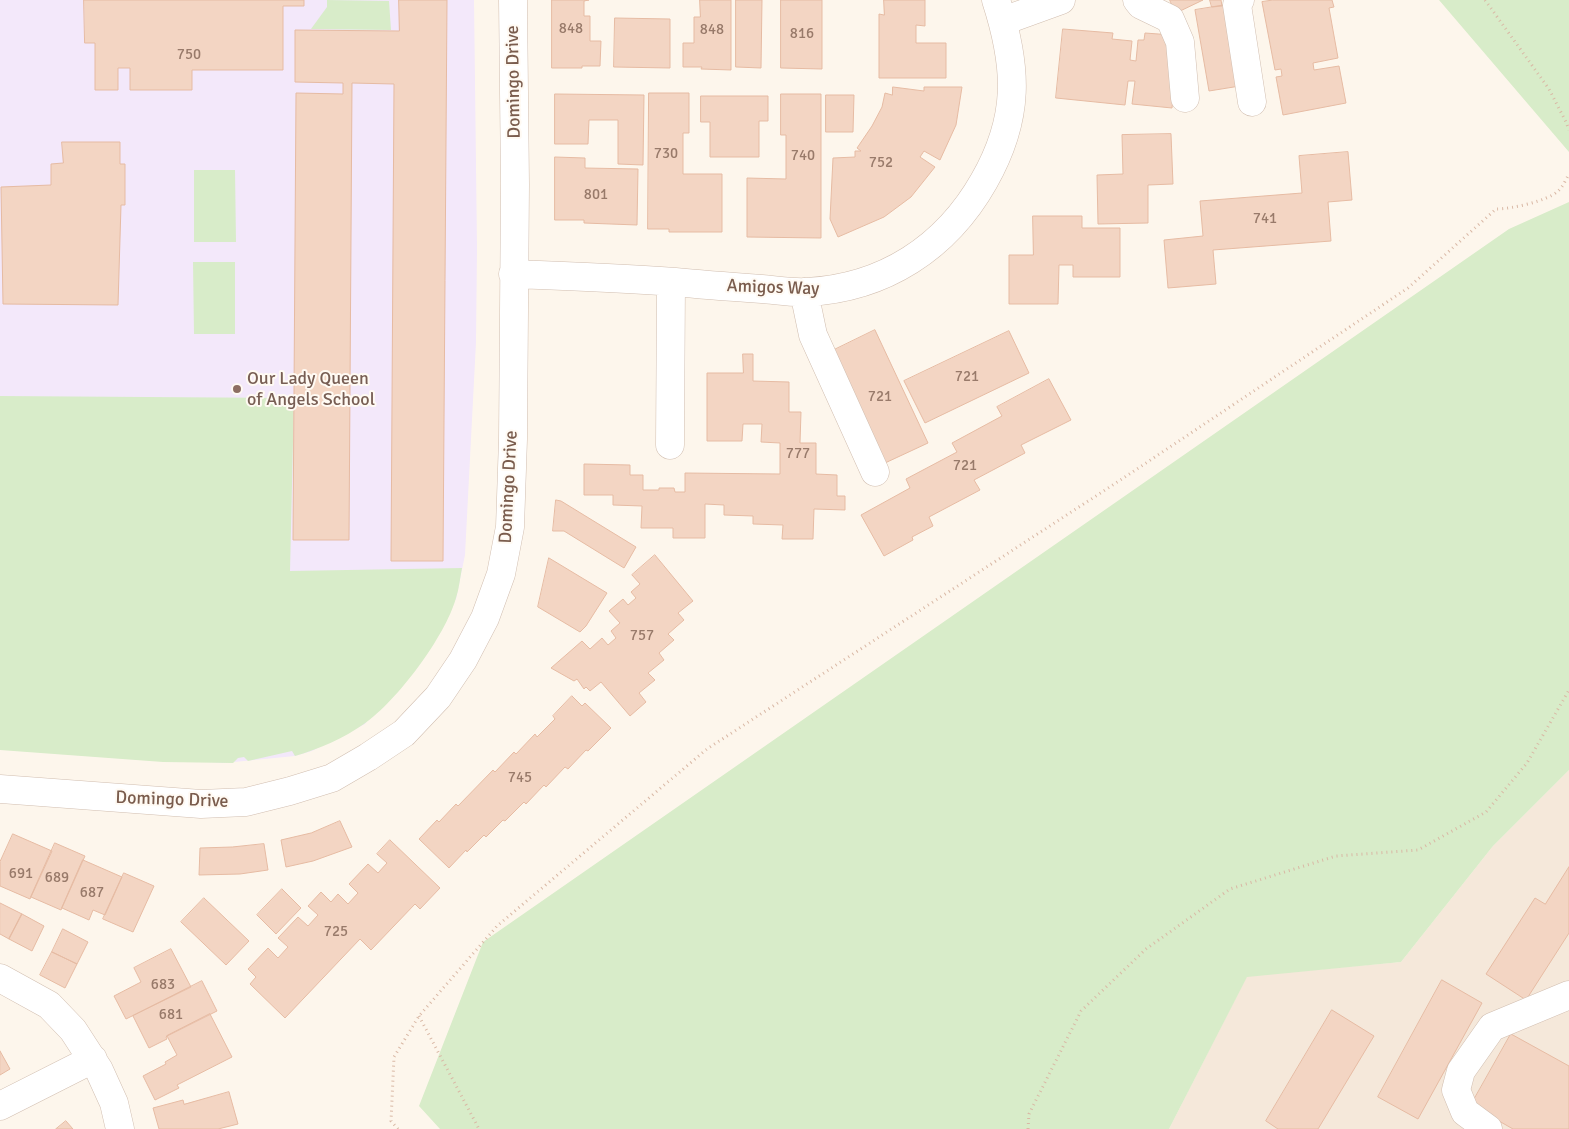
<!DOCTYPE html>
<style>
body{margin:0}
canvas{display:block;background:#fdf6ec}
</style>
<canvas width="1569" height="1129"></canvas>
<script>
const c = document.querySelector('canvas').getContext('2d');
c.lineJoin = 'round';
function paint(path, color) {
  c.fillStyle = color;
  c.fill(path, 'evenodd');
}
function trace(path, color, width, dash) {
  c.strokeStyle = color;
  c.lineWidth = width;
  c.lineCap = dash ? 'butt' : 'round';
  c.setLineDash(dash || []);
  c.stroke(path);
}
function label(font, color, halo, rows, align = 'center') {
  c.font = font + ' Signika,sans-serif';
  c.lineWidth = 4;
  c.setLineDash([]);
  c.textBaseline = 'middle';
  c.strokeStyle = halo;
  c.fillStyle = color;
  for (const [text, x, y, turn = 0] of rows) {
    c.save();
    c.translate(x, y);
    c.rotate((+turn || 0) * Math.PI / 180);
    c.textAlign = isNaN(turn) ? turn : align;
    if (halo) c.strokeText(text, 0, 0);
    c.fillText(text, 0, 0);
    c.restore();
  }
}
paint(new Path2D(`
 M1569,770V1129H1169L1247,976L1401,962L1493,846Z`), '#f5e8da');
paint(new Path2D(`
 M0,0H474L477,248L476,342L465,555L456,599L365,724L312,751L295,756L224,763L0,749Z`), '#f3e8fa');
paint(new Path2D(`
 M327,0L389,1L391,30L311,29L327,7Z
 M1439,0H1569V152Z
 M194,170H235L236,242H194Z
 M1569,202V770L1493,846L1401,962L1247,977L1169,1129H440L419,1106L483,942L1509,229Z
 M193,262H235V334H194Z
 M0,396L294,398L290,571L462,568C460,578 459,589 456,598C445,637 397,701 364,724C344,738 319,749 295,756L292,751L248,761L244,757L238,758L233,763L163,762L0,750Z`), '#d8ecc9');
const building = new Path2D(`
 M84,0H304V6H283V70H192V90H130V68H118V90H95V43H85Z
 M399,0H447L443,561H391L394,84L352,83L349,540H293L296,93L343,94V83L295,82V30L399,31Z
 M552,0H589L584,1V16H590V41H601L600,66H582V68H552Z
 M700,0H731V70L701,69L702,67H683V43H694V17H700Z
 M736,0H762L761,68L736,67Z
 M781,0H822V69L781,68Z
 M884,0H925V26L916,25V43H946V78H879V14L884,15Z
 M1170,0H1203L1176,13Z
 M1210,0H1221L1222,6L1212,7Z
 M1273,0H1332L1334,7L1329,8L1338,58L1313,63L1314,70L1339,66L1346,103L1283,115L1276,77L1282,76L1281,69L1275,70L1262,2Z
 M1226,5L1240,86L1209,91L1195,10Z
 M615,18L670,19V68L614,67Z
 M1063,29L1113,33L1112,39L1132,41L1130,60L1136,61L1138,40H1144L1145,33L1172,35L1178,44L1172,108L1132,104L1135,81H1128L1125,105L1056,98Z
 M893,87L924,91V87H962L956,125L940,160L924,151L920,157L935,167L911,197L884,217L838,237L830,219L833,158L855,157V151H861L857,148L872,126L882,107L885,93L892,95Z
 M649,93H689V133H683V174H722V232H669V229H648Z
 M555,94L644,95L643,165L618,164V120H589L588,144H555Z
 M781,94H821V238L747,237V178L786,179V135H781Z
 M826,95H854L853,132H826Z
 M701,96H768V121H759V157H710V122H701Z
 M1171,134L1173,184L1148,185V223L1098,224L1097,175L1123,174L1122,135Z
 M62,142H120V164H125V205H121L118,305L3,304L1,187L51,185V164L63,163Z
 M1348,152L1352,200L1328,202L1331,241L1213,250L1216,284L1168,288L1164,240L1203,236L1200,201L1302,193L1299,156Z
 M555,157L585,158V168L638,169L637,225L584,223V220H555Z
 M1033,216H1082V228H1120V277H1073V265H1059L1058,304H1009V255H1033Z
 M875,330L928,443L885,463L832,351Z
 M1009,331L1029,373L925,423L904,381Z
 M743,354H753V381L789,382V412H801L800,443H816V474L837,475V496H845V510L814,509L813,539H782L783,525L753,524V516L724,515V505L705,504V538H673V528H641L642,506L613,505V495H584V464L630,465V475H643V490H659V488H674L675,492H685V473L780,474V443L761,442L762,424H743L742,441H707V373H743Z
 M1049,379L1071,420L1021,445L1025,453L974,480L980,490L929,517L933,526L912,537L913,540L884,556L861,515L910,488L906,479L957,452L952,443L1002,416L997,407Z
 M556,500L561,501L636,547L624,568L564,531H553Z
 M655,555L693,601L678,613L684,620L668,634L674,640L659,653L664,660L648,673L655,680L639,693L646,702L630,716L601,682L590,691L586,687L584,689L577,679L574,681L551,668L582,641L590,649L602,638L608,645L616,638L611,631L620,623L609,611L623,599L628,605L636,598L631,592L640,584L632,575Z
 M549,558L607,593L586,626L580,632L538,607Z
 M572,696L582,706L585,703L611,728L588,751L586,750L568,769L565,767L546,787L544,785L526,804L524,802L505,821L503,820L486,837L484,835L467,852L466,850L449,868L419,839L437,820L439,822L456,804L458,806L493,770L495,772L514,752L516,754L535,734L537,737L555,719L553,716Z
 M340,821L352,847L313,861L286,867L281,840L311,833Z
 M13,834L52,851L30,899L0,886V862Z
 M390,840L440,888L420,909L415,904L371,950L360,939L285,1018L250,984L256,977L248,969L268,948L278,958L288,947L278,938L298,917L308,926L318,915L308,906L321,892L331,902L338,894L348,904L358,893L349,884L368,864L378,873L387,863L377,854Z
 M55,843L85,856L61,910L31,897Z
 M264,844L268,870L240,874L199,875L200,848L232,847Z
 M83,860L122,877L105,915L93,910L89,920L62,908Z
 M1569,867V933L1526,1000L1486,974L1535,898L1545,904Z
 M124,873L154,886L133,932L103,919Z
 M282,889L301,908L276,934L257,915Z
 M204,898L249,941L226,965L181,922Z
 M0,903L22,914L9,939L0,934Z
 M22,914L44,926L32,951L9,939Z
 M63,929L88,942L77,964L52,952Z
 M171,949L191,987L126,1019L114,996L141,982L134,968Z
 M52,952L77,964L65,988L40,975Z
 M1442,980L1482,1003L1418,1119L1378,1097Z
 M202,981L217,1011L167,1036L166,1037L167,1039L149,1048L133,1016Z
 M1332,1010L1374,1036L1318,1129H1278L1266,1121Z
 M210,1014L232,1057L177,1085L179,1088L155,1100L143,1076L166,1064L165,1062L177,1055L167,1036Z
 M1511,1034L1569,1066V1129H1513L1471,1105Z
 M0,1051L10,1069L0,1075Z
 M229,1092L238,1124L218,1129H159L153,1108L183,1100L184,1104Z
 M66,1121L73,1129H56Z`);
paint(building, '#f3d5c3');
trace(building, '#e6bba3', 1);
const minor = new Path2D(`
 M1137,0L1141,5L1170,19L1180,42L1185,98
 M1240,0L1237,5L1252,102
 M1003,21L1061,0
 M513,274C567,276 621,278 675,282C704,285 733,287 762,289C776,290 792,293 807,292C884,288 946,248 984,181C1020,118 1018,68 996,0
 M804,292L813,335L875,472
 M670,445L671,282
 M0,789L201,804L246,802L290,791L332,778L368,757L404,733L438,697L463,660L485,618L501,574L510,527L513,439L515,184L513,0
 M0,978L49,1005L73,1030L99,1070L114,1103L120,1129
 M0,1106L93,1059
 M1488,1129L1465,1112L1456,1090L1461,1071L1492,1027L1569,995`);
trace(minor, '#d1beb0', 29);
trace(new Path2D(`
 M1485,0L1549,89L1566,122L1569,130
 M419,1016L479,1129
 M398,1129L391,1121L394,1057L419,1016L497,926L707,749L1122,479L1408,288L1496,209C1511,209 1548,201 1558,191C1563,187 1566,179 1569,174
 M1028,1129L1029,1114L1081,1011L1146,949L1230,889L1336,856L1418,850L1486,812L1527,763L1569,690`), '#d9b8a5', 3, [1, 4]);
trace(minor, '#fff', 28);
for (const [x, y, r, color] of [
 [237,389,5,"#8d6e63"]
]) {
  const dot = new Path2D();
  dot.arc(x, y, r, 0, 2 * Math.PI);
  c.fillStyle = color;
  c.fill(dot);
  trace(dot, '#fffaf3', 2);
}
label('15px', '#987a6a', null, [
 ["848",571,29],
 ["848",712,30],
 ["816",802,34],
 ["750",189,55],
 ["730",666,154],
 ["740",803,156],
 ["752",881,163],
 ["801",596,195],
 ["741",1265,219],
 ["721",967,377],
 ["721",880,397],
 ["777",798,454],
 ["721",965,466],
 ["757",642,636],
 ["745",520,778],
 ["691",21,874],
 ["689",57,878],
 ["687",92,893],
 ["725",336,932],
 ["683",163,985],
 ["681",171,1015]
]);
label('18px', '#7a5c4d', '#fffaf3', [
 ["Domingo Drive",514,82,-91],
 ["Amigos Way",773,288,2],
 ["Domingo Drive",509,487,-87],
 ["Domingo Drive",172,800,2]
]);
label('18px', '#785e54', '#fffaf3', [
 ["Our Lady Queen",247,379],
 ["of Angels School",247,400]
], 'left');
</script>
